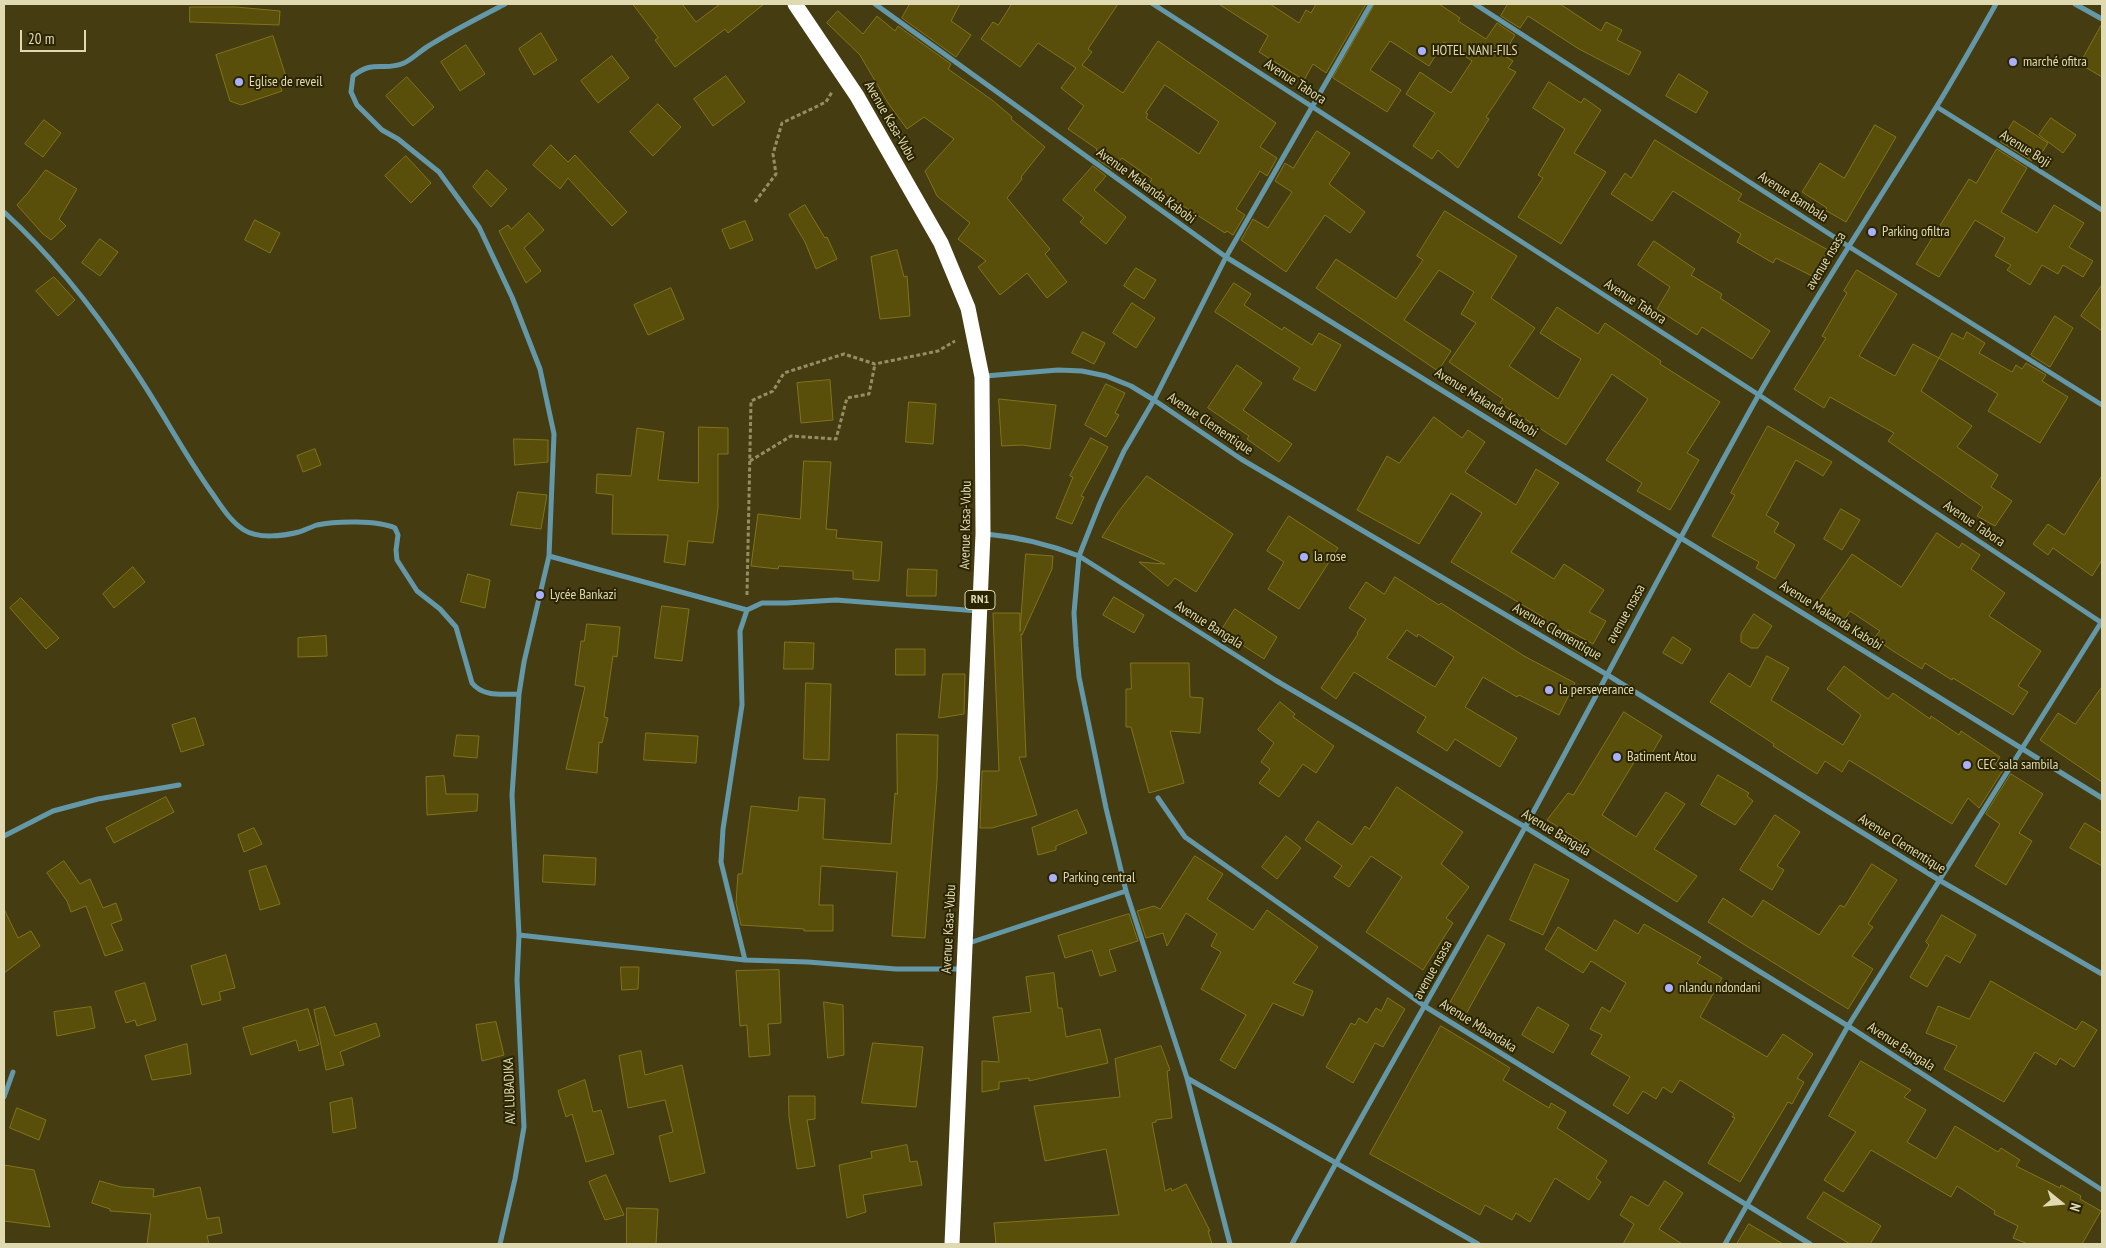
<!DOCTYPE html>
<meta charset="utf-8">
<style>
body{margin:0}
#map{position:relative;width:2106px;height:1248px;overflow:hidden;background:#453d11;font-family:"PT Sans Narrow",sans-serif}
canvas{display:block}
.frame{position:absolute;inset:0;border:5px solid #e0dab3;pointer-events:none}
.north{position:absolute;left:2036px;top:1178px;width:50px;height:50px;-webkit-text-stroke:4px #2a2401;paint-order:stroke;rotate:107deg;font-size:14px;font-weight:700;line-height:20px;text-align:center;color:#e0dab3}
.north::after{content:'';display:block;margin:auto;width:18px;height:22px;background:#e0dab3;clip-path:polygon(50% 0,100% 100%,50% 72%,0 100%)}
.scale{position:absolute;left:20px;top:30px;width:66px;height:22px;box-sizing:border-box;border:2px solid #e0dab3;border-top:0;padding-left:6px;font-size:15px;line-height:18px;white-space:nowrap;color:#e0dab3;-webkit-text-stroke:4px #2a2401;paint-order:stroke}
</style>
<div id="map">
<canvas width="2106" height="1248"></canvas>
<div class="frame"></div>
<div class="north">N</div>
<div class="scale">20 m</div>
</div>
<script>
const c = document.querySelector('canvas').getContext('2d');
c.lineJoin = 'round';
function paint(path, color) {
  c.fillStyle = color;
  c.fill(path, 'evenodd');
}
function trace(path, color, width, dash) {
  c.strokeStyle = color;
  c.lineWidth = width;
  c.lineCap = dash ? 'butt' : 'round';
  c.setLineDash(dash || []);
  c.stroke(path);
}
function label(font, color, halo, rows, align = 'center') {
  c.font = font + ' "PT Sans Narrow",sans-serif';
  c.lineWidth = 4;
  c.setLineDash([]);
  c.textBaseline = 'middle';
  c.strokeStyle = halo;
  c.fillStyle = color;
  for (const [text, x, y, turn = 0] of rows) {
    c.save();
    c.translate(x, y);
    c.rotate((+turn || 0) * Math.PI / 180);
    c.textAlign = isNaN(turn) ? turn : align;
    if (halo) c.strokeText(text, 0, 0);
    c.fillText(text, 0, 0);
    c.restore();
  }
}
const building = new Path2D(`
 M633,4H682L696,22L720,4H764L728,33L725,29L675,67L655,40L658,38Z
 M910,4H960L951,21L971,35L956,57L902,18Z
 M1012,4H1118L1088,49L1092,52L1082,65L1123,93L1158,41L1276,123L1260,147L1277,158L1267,176L1260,171L1236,209L1245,215L1233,235L1227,231L1225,233L1149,184L1152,179L1122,158L1112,169L1098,160L1103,155L1096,150L1097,149L1068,129L1084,106L1061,88L1076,68L1038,43L1020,67L981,39L993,22L998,25ZM1165,85L1219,122L1199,154L1146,118L1148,114L1146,113Z
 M1219,4H1270L1299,23L1306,10L1311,13L1316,4H1366L1326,73L1313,64L1304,80L1259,52L1268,36Z
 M1375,4H1439L1460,18L1458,21L1486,39L1497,23L1515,35L1503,55L1513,61L1508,68L1516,72L1486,117L1489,119L1458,168L1438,150L1432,159L1413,146L1435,113L1406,94L1420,72L1451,93L1472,61L1444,42L1429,66L1390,41L1370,70L1401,90L1387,112L1333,78Z
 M1508,4H1560L1601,31L1606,22L1622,30L1617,40L1641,52L1629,75L1579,49L1528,16L1520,28L1501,16Z
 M190,7H236L280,11L279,25L190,22Z
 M838,11L863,34L877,16L895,31L898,26L951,64L948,69L992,100L1012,117L1011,119L1045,147L1021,177L1022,179L1007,198L1050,249L1045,254L1067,282L1047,298L1027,273L1000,295L978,267L986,261L958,239L970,223L937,196L925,171L954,139L924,117L907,129L888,103L860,55L827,23Z
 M2102,24V77L2080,64Z
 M541,33L557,60L534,75L519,49Z
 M273,36L287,80L279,83L282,91L241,105L230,101L216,55Z
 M466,45L485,74L460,91L441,62Z
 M612,56L629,78L598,103L581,81Z
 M1679,74L1708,92L1696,113L1666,96Z
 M726,76L745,102L713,126L694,99Z
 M407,77L434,107L413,126L386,96Z
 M1549,82L1581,103L1584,98L1601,110L1574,153L1606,172L1561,244L1518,217L1543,178L1538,175L1565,129L1533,108Z
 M658,104L681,127L653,156L630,132Z
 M2051,118L2076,135L2063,153L2039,135Z
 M44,120L61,133L43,157L25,144Z
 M2014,121L2048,143L2039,157L2036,155L2032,161L2001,142Z
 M1875,125L1896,137L1846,222L1825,210L1827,208L1802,192L1820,163L1844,178Z
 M1317,131L1350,153L1329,184L1365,212L1350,233L1325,215L1286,272L1241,240L1253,219L1268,228L1292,192L1275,181L1285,163L1293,168Z
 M1655,140L1742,194L1738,200L1828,250L1814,277L1776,258L1773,263L1737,242L1741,234L1673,191L1652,221L1611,194L1625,173L1631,178Z
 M551,145L568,162L575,155L627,212L612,226L568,178L560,189L533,165Z
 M1997,149L2027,168L2001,212L2037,233L2054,205L2084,223L2069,247L2093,261L2083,277L2063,265L2058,274L2042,265L2030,285L2007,270L2011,265L1995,256L2005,238L1975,220L1939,277L1916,264L1969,179L1976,183Z
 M406,156L431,183L411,203L385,176Z
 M1093,166L1106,176L1094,190L1126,217L1106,244L1080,222L1084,218L1063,200Z
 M46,170L77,189L59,219L66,226L51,240L42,233L17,205L27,194Z
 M487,170L507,189L491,207L473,187Z
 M805,205L825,238L827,237L837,259L816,269L805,242L789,215Z
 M1445,211L1517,256L1491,298L1535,328L1509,366L1558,399L1581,359L1540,333L1557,307L1598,334L1605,323L1661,361L1660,364L1720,402L1687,453L1699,460L1670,510L1637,491L1642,483L1606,460L1648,399L1612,374L1566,445L1500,403L1503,399L1449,362L1476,323L1461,314L1474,292L1439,270L1404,320L1451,351L1438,371L1316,288L1336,259L1396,299L1423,260L1417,256Z
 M529,213L544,230L524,248L541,271L526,283L499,231L508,225L511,229Z
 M255,220L280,233L270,253L245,240Z
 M745,221L753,240L730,249L722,230Z
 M100,239L118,252L100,276L82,263Z
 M1654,241L1695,269L1691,275L1722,294L1720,298L1770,331L1752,359L1702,327L1697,335L1657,309L1670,287L1638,265Z
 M897,250L904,277L907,276L910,316L880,319L871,257Z
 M1136,268L1156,280L1144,299L1124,286Z
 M1857,270L1897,294L1859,356L1895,376L1913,344L1939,358L1921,391L1972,426L1957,447L1998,475L1991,487L2012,501L1995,526L1977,516L1983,507L1888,441L1894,433L1830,397L1824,408L1794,389L1826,338L1822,336L1847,293L1844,291Z
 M54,277L75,300L58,316L36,291Z
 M1234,283L1251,294L1244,305L1282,330L1284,327L1312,345L1319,333L1341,345L1315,391L1293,379L1300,368L1215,312Z
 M2102,285V331L2081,316Z
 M671,288L684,319L648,335L634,305Z
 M1132,303L1155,318L1136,348L1113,333Z
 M2055,316L2073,328L2050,367L2031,355Z
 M1083,332L1105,343L1094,364L1072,353Z
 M1967,332L1985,343L1979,353L2012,372L2016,365L2022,369L2026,363L2046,375L2042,381L2068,397L2040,443L1988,411L1998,394L1939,358L1952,333L1963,339Z
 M1237,365L1262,383L1243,410L1292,444L1279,462L1247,439L1249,436L1208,408Z
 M830,380L833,420L801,423L797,383Z
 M1106,384L1125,393L1115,413L1119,415L1106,437L1085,425Z
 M999,399L1056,405L1050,449L1022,445L1002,446Z
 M909,402L936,404L933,444L906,442Z
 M1434,417L1462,438L1468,430L1485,442L1465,472L1516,505L1536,469L1559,483L1511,552L1554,579L1564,564L1604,590L1589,612L1606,621L1593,644L1568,630L1565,636L1540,622L1543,617L1451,562L1482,513L1451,493L1419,544L1357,510L1387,456L1399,463Z
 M1768,426L1832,462L1823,476L1796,460L1766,515L1779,523L1774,532L1795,545L1775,579L1756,568L1759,562L1712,536L1735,495L1731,493Z
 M699,427L728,428V454H718V508L713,543L688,541L685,565L664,562L668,535L612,534L613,495L596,493L597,474L631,476L637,428L664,432L658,480L698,483Z
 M1091,438L1108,447L1081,496L1084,497L1072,524L1056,518L1073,477L1070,476Z
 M514,439L548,440V462L515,465Z
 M315,449L321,465L303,472L297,456Z
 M804,461L831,462L826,529L837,530L836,538L882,542L879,581L853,579V571L779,566L778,569L751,566L758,514L800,519Z
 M1147,476L1233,534L1196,592L1175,578L1168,586L1139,562L1165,564L1102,537L1119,511Z
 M2102,476V560L2092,576L2053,548L2048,555L2033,544L2048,524L2064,535Z
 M518,492L547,495L541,529L511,525Z
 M1841,509L1860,520L1842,550L1824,539Z
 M1289,516L1338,548L1299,609L1268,589L1284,562L1267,551Z
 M1937,533L1959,548L1962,543L1980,555L1971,569L2005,593L1989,616L2041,651L2018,686L2028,692L2013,715L1953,678L1952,680L1925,663L1922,669L1893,651L1874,638L1880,631L1850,611L1844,620L1818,603L1852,554L1901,587Z
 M1026,554L1053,556L1052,569L1022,635L1021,634L1026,757H1019L1037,815L992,828H980L982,771H999L993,613H1020V631Z
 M133,567L145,582L114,608L103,594Z
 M908,569L937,570L936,596H907Z
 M468,574L490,580L485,608L461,602Z
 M1395,577L1439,605L1441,603L1524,656L1575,683L1559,715L1519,695L1517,697L1483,677L1465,707L1517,738L1500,767L1455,739L1447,751L1417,732L1426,717L1354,672L1336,699L1321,688L1358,634L1357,633L1366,619L1349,608L1366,582L1384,594ZM1407,630L1417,637L1418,634L1454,657L1435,687L1387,658Z
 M1114,597L1144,615L1134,633L1103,615Z
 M21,598L59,638L46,649L10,608Z
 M662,606L689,609L682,661L655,658Z
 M1235,609L1277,637L1264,659L1221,631Z
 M1754,614L1772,626L1758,648H1751L1741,642V634Z
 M587,624L620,627L617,657L613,656L604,717L608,718L602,743L599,742L597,773L566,769L585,687L575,685L581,641H584Z
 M326,636L327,656L298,657V638Z
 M1673,637L1691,649L1682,664L1663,653Z
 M785,642L814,643L813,669H784Z
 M896,649H925V675H896Z
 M1767,656L1789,668L1771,700L1843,745L1861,715L1827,689L1844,666L1888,699L1893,693L1930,719L1931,716L1959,735L1961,731L2000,757L1995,765L2003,770L1979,808L1968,798L1952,824L1849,760L1842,772L1825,761L1817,774L1773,746L1774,744L1710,702L1729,673L1750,687Z
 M1131,663H1189L1190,697L1203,698L1200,733L1170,731L1184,783L1149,793L1131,727H1126V689H1131Z
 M943,674H965L964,714L939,718Z
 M806,683L831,684L829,760L804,759Z
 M2102,687V782L2040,740L2058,713L2075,724Z
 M1280,702L1295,714L1293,717L1334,746L1316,773L1303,764L1279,797L1259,783L1270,769L1261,762L1274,743L1258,730Z
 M1624,712L1662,736L1648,760L1639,754L1602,815L1636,837L1666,792L1685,804L1654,849L1697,876L1677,902L1547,820L1568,793L1573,795Z
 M195,718L204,745L181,752L172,725Z
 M646,733L698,736L696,763L644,760Z
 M897,734L938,735L937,781L925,938L892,936L897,872L821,866L819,905H833V931H804V929L741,925L736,903L738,874H742L751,806L798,811L799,797L825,799L823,839L891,844L895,793L897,794Z
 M457,735L479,736L477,758L454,756Z
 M2011,774L2043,794L2019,833L2032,841L2006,885L1975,866L2000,824L1986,814Z
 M1718,775L1749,793L1747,796L1753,801L1735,825L1701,805Z
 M444,776L446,794H478L477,811L427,815L426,777Z
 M1397,787L1463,832L1441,864L1469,887L1446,918L1453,923L1423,970L1366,932L1402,877L1371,856L1349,887L1334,877L1342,866L1305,840L1318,821L1352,845L1365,826L1369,829Z
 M166,797L174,812L114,843L106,828Z
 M1077,810L1087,833L1056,846V850L1038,855L1032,828Z
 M1775,815L1800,832L1777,866L1784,870L1772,890L1740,870Z
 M2085,823L2102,833V866L2070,848Z
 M254,828L262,844L244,852L238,835Z
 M1286,836L1301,848L1277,879L1262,867Z
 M544,855L596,858L595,885L543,882Z
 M1195,856L1223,874L1207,899L1253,930L1267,910L1318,947L1293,983L1313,991L1303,1016L1273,1003L1235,1069L1220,1060L1246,1015L1201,989L1221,952L1211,946L1217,934L1186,913L1167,946L1163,933L1146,938L1137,911L1154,906L1160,909Z
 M64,861L80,884L90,879L103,908L116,903L122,920L111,924L123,950L105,956L86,906L71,912L67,901L47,873Z
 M1535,864L1569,880L1543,935L1510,920Z
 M1872,864L1897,880L1868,924L1873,927L1852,956L1873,969L1848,1009L1708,922L1723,898L1752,917L1763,900L1819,935L1840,905L1844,907Z
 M266,866L280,904L260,910L249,871Z
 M4,909L18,938L31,931L40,946L4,973Z
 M1129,914L1138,941L1109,950L1116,971L1100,976L1092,950L1065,958L1058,936Z
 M1942,915L1976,935L1960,963L1946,955L1927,987L1910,977L1929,945L1926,942Z
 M1615,920L1638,934L1644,924L1701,957L1697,963L1722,978L1700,1017L1767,1057L1783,1034L1813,1054L1797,1078L1804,1082L1792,1104L1788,1102L1740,1182L1708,1163L1735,1118L1732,1117L1734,1114L1680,1080L1672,1093L1663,1087L1656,1099L1643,1091L1628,1114L1613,1105L1630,1077L1591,1054L1602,1035L1590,1029L1602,1007L1610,1012L1626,983L1591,961L1583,973L1545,949L1558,927L1596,951Z
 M1488,935L1505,944L1466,1014L1449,1005Z
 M226,955L235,988L219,992L221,1000L202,1005L191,966Z
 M621,967H639L638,989L622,990Z
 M779,970L781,1023L768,1024L770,1055L749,1057L747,1025L740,1026L736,971Z
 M1054,973L1058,1008H1062L1066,1037L1100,1029L1108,1063L1029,1081V1078L999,1082V1089L982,1092V1061L999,1062L993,1017L1031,1012L1026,977Z
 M1991,981L2076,1030L2082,1021L2097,1030L2074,1067L2060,1058L2056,1065L2035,1052L2004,1102L1944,1069L1957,1046L1926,1033L1938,1006L1969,1019Z
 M145,983L156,1020L137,1026L135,1020L126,1023L115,992Z
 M1388,998L1405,1009L1383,1047L1375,1043L1353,1083L1326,1067L1351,1023L1355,1025L1359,1018L1367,1023L1376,1008L1381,1011Z
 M824,1002L843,1005L844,1055L828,1058Z
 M91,1007L95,1028L57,1036L54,1012Z
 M325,1007L335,1036L376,1023L380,1036L340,1052L344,1065L326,1070L314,1010Z
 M1538,1007L1569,1025L1553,1053L1522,1035Z
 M308,1009L319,1045L299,1051L296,1040L251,1055L243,1028Z
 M496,1022L504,1055L482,1061L476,1025Z
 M1441,1026L1510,1068L1503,1080L1549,1108L1551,1103L1566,1112L1557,1128L1607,1161L1596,1178L1601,1182L1589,1200L1555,1178L1530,1222L1516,1213L1512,1220L1485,1205L1480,1215L1370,1154Z
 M873,1043L923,1047L916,1107L862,1103Z
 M187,1044L191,1074L152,1080L145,1056Z
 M1161,1046L1170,1070L1167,1071L1172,1118L1156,1120V1122L1152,1123L1165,1191L1171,1188L1172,1191L1186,1184L1210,1231H1208L1212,1244H996L994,1223L1119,1215L1106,1149L1045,1161L1034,1106L1120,1097L1115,1059Z
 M641,1051L645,1075L682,1065L705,1173L670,1182L659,1136L673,1132L665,1100L628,1108L619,1056Z
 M1861,1061L1911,1090L1904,1097L1926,1110L1907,1142L1936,1159L1955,1126L1998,1152L2001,1148L2020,1160L2016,1166L2060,1188L2061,1185L2081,1196L2080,1199L2101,1211L2082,1244H2028L2013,1238L2018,1226L1994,1214L1995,1211L1957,1186L1951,1197L1871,1150L1843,1192L1824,1180L1856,1132L1829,1116Z
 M585,1080L593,1112L601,1110L614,1154L586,1162L572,1114L566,1117L558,1091Z
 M789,1096H815V1119L807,1120L815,1166L797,1169L789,1117Z
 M352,1098L356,1128L333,1133L330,1103Z
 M17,1108L46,1120L39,1140L10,1128Z
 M907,1145L910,1162L917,1161L922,1185L863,1195L866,1212L847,1218L839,1165L872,1158L871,1152Z
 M4,1165L34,1170L50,1227L4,1221Z
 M606,1175L624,1215L605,1220L589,1182Z
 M100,1181L121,1187L154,1189L153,1197L200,1187L207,1219L219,1217L222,1233L207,1236L209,1244H147L151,1214L110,1211V1209L92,1203Z
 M1665,1181L1683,1193L1659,1229L1682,1244H1623L1634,1224L1620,1215L1631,1196L1648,1206Z
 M1824,1192L1881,1226L1870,1244H1850L1807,1218Z
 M627,1208L658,1209L656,1244H627Z
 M1749,1224L1783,1244H1737Z`);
paint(building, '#594e0a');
trace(building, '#81731c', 1);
trace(new Path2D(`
 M755,202L776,174L773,154L782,123L826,102L832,92
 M750,461L791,436L836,439L847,398L869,394L875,364
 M747,595L751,401L773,391L784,373L844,354L875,364L938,351L955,341`), '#958e64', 3, [4, 2.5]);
trace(new Path2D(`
 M875,4L1226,257L2102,798
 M1153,4L1759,395L2102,623
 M1475,4L1848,246L2102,405
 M2075,4L2102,19
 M1937,107L2102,210
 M4,212C52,256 93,308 129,362C159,405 182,451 212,493C221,506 230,521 244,530C258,539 283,536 299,532C305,530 311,527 317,525C335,521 378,520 395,528L398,535L396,550L397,560L417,591L440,609L456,627L472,683C483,697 502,694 519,694
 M985,376L1058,370L1082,371L1106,376L1131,386L1154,400L1241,459L1606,674L1939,880L2102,974
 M986,534C1019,537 1048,544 1079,556L1275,680L1525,827L1848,1026L2102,1190
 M549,556L747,610L762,603H786L836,600L978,611
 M1158,798L1185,837L1426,1007L1810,1244
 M4,836L53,811L98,799L179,785
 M519,935L745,960L808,962L896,969H962
 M966,944L1126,891
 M745,960L721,862L723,829L742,705L740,631L747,610
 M1187,1078L1478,1244
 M4,1097L13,1072
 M500,1244L515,1179L524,1127L517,980L519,935L512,795L519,694L524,662L549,556L554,434L540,369L512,297L479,227L439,172L398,139L382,130L357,105L351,92L353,76C374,59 383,72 404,63C413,59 421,50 430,45C454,30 480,17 505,4
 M1230,1244L1187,1078L1126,891L1106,808L1079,677L1076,646L1074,613L1079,556L1100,503L1124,451L1154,400L1226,257L1371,4
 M1292,1244C1366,1105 1447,969 1523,831C1602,686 1678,540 1758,396C1814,298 1876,205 1935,109C1956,75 1976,39 1996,4
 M1725,1244L1848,1026L2102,621`), '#6498a8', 5);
trace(new Path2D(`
 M795,4L857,96L941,243L968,308L982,377L983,534L952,1244`), '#fff', 15);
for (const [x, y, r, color] of [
 [1422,51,5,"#a9b0fc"],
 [2013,62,5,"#a9b0fc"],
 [239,82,5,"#a9b0fc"],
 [1872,232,5,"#a9b0fc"],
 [1304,557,5,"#a9b0fc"],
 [540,595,5,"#a9b0fc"],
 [1549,690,5,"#a9b0fc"],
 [1617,757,5,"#a9b0fc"],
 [1967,765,5,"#a9b0fc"],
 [1053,878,5,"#a9b0fc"],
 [1669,988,5,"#a9b0fc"]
]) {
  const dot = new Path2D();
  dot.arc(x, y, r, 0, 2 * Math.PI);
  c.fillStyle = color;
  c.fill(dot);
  trace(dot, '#2a2401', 2);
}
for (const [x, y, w] of [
 [980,600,30]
]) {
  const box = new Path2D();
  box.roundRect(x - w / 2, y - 9.5, w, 19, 4);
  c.fillStyle = '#2a2401';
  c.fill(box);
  trace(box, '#e0dab3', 1);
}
label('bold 12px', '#e0dab3', null, [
 ["RN1",980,600]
]);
label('14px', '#e0dab3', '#2a2401', [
 ["HOTEL NANI-FILS",1432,51],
 ["marché ofitra",2023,62],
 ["Eglise de reveil",249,82],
 ["Parking ofiltra",1882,232],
 ["la rose",1314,557],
 ["Lycée Bankazi",550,595],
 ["la perseverance",1559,690],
 ["Batiment Atou",1627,757],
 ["CEC sala sambila",1977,765],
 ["Parking central",1063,878],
 ["nlandu ndondani",1679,988]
], 'left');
label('14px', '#e0dab3', '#2a2401', [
 ["Avenue Tabora",1295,82,33],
 ["Avenue Kasa-Vubu",890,121,60],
 ["Avenue Boji",2025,149,32],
 ["Avenue Makanda Kabobi",1146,186,36],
 ["Avenue Bambala",1793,197,33],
 ["avenue nsasa",1826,261,-59],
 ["Avenue Tabora",1635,302,33],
 ["Avenue Makanda Kabobi",1486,403,32],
 ["Avenue Clementique",1210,424,34],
 ["Avenue Tabora",1974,524,34],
 ["Avenue Kasa-Vubu",966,525,-89],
 ["avenue nsasa",1626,614,-61],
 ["Avenue Makanda Kabobi",1831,616,32],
 ["Avenue Bangala",1209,625,32],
 ["Avenue Clementique",1557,632,30],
 ["Avenue Bangala",1556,833,31],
 ["Avenue Clementique",1902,844,32],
 ["Avenue Kasa-Vubu",949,929,-87],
 ["avenue nsasa",1433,970,-61],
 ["Avenue Mbandaka",1478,1026,32],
 ["Avenue Bangala",1901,1047,33],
 ["AV. LUBADIKA",510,1091,-92]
]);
</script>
